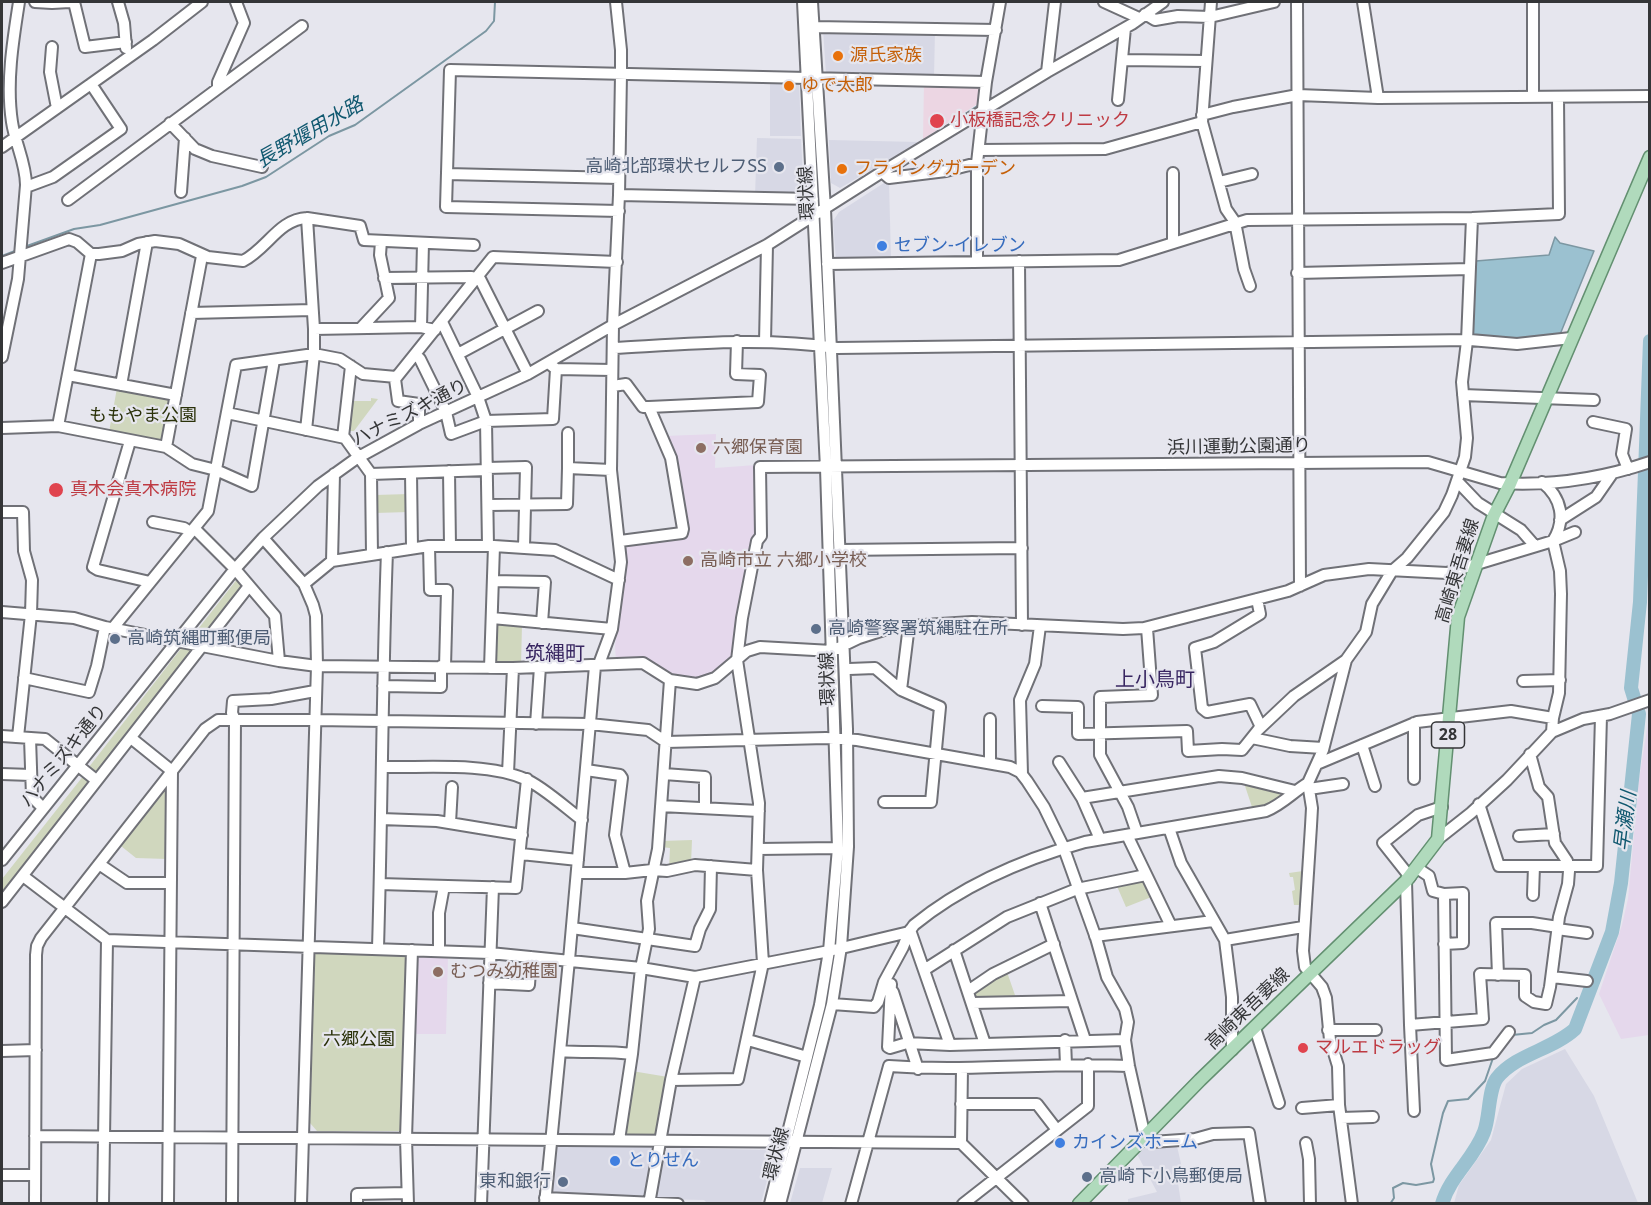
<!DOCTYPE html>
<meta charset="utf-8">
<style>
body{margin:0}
#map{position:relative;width:1651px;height:1205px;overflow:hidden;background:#e6e6ee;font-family:"Noto Sans",sans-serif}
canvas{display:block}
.frame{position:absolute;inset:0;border:3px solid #343537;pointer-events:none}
</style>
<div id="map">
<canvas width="1651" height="1205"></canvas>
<div class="frame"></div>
</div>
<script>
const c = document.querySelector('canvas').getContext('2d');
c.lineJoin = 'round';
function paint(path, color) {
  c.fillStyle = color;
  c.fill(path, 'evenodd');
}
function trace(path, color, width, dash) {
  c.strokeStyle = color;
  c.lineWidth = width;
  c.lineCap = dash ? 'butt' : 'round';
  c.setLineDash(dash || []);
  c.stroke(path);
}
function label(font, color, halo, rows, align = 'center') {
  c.font = font + ' "Noto Sans","Noto Sans JP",sans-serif';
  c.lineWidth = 4.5;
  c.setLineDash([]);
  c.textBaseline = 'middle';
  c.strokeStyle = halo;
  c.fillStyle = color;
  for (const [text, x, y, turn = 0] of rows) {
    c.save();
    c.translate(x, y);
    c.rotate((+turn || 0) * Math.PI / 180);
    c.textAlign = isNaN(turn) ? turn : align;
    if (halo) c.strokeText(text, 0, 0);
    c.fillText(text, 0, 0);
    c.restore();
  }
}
paint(new Path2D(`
 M823,29L935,31L934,77L826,74Z
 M770,79L799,80L801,136H770Z
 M757,138L801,139L804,195L755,196Z
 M829,140L919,142L840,188L831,183Z
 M887,181L889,182L891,259L836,261L833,221L839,212Z
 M1565,1049L1594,1096L1638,1203H1454L1459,1185L1491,1140L1506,1084L1522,1069Z
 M1176,1142L1185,1181L1178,1183L1181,1203L1128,1204V1199L1157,1192L1137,1154L1149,1143Z
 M557,1146L653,1147L656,1150L648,1195L644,1199L551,1196L548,1192L553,1148Z
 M681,1148L767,1150L771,1155L772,1162L761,1203H707L704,1200L658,1199L655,1196L661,1162H680Z
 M800,1168H832L822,1203H790Z`), '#d7d8e5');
paint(new Path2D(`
 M716,434L715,468L756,465L757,536L734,657L709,678L693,680L670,676L647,662L616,661L615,646L625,576L626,543L685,535L665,436Z
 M1649,716V1035L1621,1039L1599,994L1622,925L1628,899L1639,780Z
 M419,956H448L446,1034H413L416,959Z`), '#e5d8ec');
paint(new Path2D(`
 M924,83L981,84L979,103L923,139Z`), '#ecd6e3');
paint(new Path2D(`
 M117,388L170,399L165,440L161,443L109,432Z
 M371,398L378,399L354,431H348L351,401H371Z
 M409,494V512L375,513V495Z
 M238,578L245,586L202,641L191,638Z
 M499,622L522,625L521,665H497L495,662L496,626Z
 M183,646L195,649L99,773L89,767Z
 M84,775L91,782L2,896V879Z
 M1244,783L1287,791L1278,802L1253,810Z
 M167,788V859L136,858L121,846Z
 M692,840L691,864L669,869L670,848L661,847V841Z
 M1303,871L1301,905H1294L1292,891L1295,890L1293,877H1290L1289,873Z
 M1143,878L1154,896L1126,907L1116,884Z
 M319,951L405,955L409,958L404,1127L400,1131H317L310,1123L315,955Z
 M1007,972L1016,998L974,1000L973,989Z
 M632,1071L668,1077L659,1130L655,1134H624Z`), '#d0d7be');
const water = new Path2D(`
 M1555,237L1560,243L1594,251L1559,337L1518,342L1471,338L1476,261L1549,255Z`);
paint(water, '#9bc1d0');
trace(water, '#7c97a2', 1.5);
trace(new Path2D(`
 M917,145L979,105
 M27,246L74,229L100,225L242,186L266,177L329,136L355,125L486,31L494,21L495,2
 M2,256L15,251
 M1647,373H1650
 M1583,995L1588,996
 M1512,1035L1532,1033L1544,1025L1556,1020L1577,998
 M1390,1204L1394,1198L1393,1188L1403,1183L1416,1185L1433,1182L1434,1179L1431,1164L1443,1113L1448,1101L1468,1099L1485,1081L1493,1058`), '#7c97a2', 2);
trace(new Path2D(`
 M1442,1204C1450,1176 1474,1159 1484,1132C1490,1117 1488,1090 1497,1078C1516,1054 1552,1050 1575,1029L1612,932L1621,883L1639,714L1631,688L1640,602L1650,341`), '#9bc1d0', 14);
const minor = new Path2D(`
 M35,2L52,3L70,2
 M74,2L85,47L126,42
 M118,2L124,23L126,48
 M1104,2L1139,18
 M1211,2L1202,122L1226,209L1235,222L1244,269L1250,286
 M1297,2L1300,586
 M1363,2L1378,98
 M1145,14L1155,20L1178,16L1210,17L1274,2
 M814,27L996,30
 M52,47L50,72L57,108
 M1122,60L1206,61
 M1047,72L1055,2
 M218,87V82L244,23L236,2
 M1533,97V2
 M1118,100L1125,28
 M1202,115L1233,107L1298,95L1378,98L1650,96
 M170,123L195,149L212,156L262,167
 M2,147L153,40L202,2
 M979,150L1105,149L1202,122
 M882,172L889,178L946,171L977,163
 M1173,173V243
 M447,174L619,178
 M1219,182L1252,174
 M26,187L53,177L121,129L91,84
 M181,192L185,138
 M619,195L813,199
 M68,200L302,26
 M619,211L446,207L450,70L986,82
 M977,261V163L986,82L1000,2
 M1019,261L1022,625
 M2,263L69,239L77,242L91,254H99L122,251L138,244L155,241L179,244L208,257L243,261C267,249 279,219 307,218L360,226L364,240L474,245
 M827,264L1119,260L1247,220L1472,218L1559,214L1558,97
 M1297,273L1470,269
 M384,278L471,277L480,279L528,374
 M191,313L312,310
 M442,322L478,397L486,421L488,546
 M421,327L423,243
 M361,328L389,298L380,255L381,241
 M314,329L421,327L435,330
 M765,342L767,245
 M614,348C688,344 763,337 837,348L1470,340L1517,344L1571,338
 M458,354L538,311
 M416,355L420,359L446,412L451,434L486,421L553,419L556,369
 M2,357L18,279L26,185C26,163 15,143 12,122C6,83 13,40 19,2
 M551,365L556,369L612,370
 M68,375L176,395
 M121,385L147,242
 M613,386L626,384L643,407H649L671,458L683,529L682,533L620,541
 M1463,395L1594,400
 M649,407L758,402L760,375L736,374L737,341
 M227,413L345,438L371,474L372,555
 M1593,422L1626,429L1622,454L1628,469
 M419,424V404L398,401L395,379L493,257L617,262
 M58,426L91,254
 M2,428L58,426L166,447L192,464L216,470L252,486L274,360
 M306,430L314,354V329L307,218
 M343,437L351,366
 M130,441L93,567L98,570L150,582
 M166,447L202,256
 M487,468L526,467L524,547
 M568,468V433
 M449,471L450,546
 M411,473L412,548
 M371,474L487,470
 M1457,481L1478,503L1521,530L1535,546
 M1542,482C1562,498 1566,520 1553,541L1560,571L1561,594L1559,693L1553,718L1552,732
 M488,505L567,504L568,468L611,470
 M2,512H23L24,551L32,580L31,614L18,737
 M1560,520L1596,497L1612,474
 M153,522L184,528L190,532
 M194,528L235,569L275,616L279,661
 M263,538L304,584L313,605L316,616L317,666L301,1204
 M429,546L430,590H447L445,667
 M839,550L1022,548
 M332,561L334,474
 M493,581L545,582L542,623
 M304,584L332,561L429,546H494L555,550L619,580
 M1257,599L1260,614L1214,642L1195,648L1202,708L1207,712L1250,704L1261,727
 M2,612L74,618L105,627L176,641L279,661L317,666L513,668L643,663L670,680L697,684L715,678L747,651L760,647L832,651L859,638L893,627L972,622L1123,629L1144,628L1288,591L1324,575L1369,569L1447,573L1553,541L1575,532
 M492,618L612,629
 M113,628L208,511L236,365L314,354L340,359L363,374L396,377
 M599,664L612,629L621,562L611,470L613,325L619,195L621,74V50L616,2
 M490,668L494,546
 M849,669L875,668L901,690L940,707L931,802H884
 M24,678L89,692L97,666L105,627
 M1523,681L1560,680
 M383,686L441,687V666
 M901,690L909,625
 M1042,706L1078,707V734L1187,731L1188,751L1222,749L1242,750L1258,730L1294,696L1346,660
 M1414,723V779
 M536,724L540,667
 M2,736L45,739L96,780
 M30,738L32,797L43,808
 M131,738L172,771L168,1204
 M1252,738L1290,746L1323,748
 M1362,745L1375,786
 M990,762V719
 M1059,762L1082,798L1100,839
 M1317,764L1417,722L1511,711L1553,718
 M382,767C425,768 486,762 525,779C542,786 566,808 582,820
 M586,770L620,775L622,778L615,835L625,873
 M508,773L513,668
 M2,774L31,775
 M664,774L705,777V808
 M1022,774L1020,700L1035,664L1040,626
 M1309,789L1343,784
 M1082,798L1219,776L1242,778L1295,791
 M1479,804L1499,866H1597L1601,716
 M661,806L759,811
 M381,819L437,821L522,835
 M450,823L452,787
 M1169,828L1181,863L1225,940L1232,997V1050
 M1137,833L1128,807L1100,755V697L1152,695L1147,628
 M1127,835L1171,926
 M1519,836L1554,834
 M1438,839L1471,813L1507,780L1552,732L1583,719L1610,714L1650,700
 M758,849L838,848
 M521,854L578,860
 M2,860L235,569L263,538L318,486L357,458L419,424L528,374L613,325L767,245L882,172L1047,72L1132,24L1163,2
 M99,864L127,883H171
 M1417,868L1429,876L1433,891L1444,894L1463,893V943L1444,944
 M577,873H625L652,870L667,871L695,865L757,870
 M23,876L107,940L490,953L641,968L695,977L829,951L909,932
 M1410,877L1383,843L1418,815L1442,807
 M1406,881L1410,1025L1483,1019L1480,974L1525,975V996L1534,1002L1546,1004L1550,987L1559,917L1568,884L1569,871L1567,861L1555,843L1548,797L1539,787L1530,754
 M380,884L516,888L527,779
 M1444,894L1446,1060L1493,1053L1509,1032
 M1533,895L1534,866
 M2,902L249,586
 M1040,903L1085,1040
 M572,928L695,946L700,929L710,909L711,866
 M1557,929L1587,933
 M910,930L950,1045
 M1095,936L1213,921
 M1225,940L1303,927
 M378,948C382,816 382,684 387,552
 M439,950V913L444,886
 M954,950L985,1044
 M924,970L1007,917L1077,889L1146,875
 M1498,975L1496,923H1532L1558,927
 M1552,977L1587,981
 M489,983L529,985L531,957
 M891,984L888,1047L890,1048L907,1043L950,1045L1125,1040
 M968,991L993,974L1054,944
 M893,992L918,1069
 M972,1003L1072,1001
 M832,1004L874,1007L878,1002L884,982L903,947L909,932L914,925C963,885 1024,859 1085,842L1266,811C1283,804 1293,792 1308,783
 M1410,1025L1414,1111
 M1255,1028L1279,1103
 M1328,1030H1376
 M748,1040L807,1057
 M1065,1040L1066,1065
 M2,1051L36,1050
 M560,1051C585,1053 608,1051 632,1054
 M671,1080L738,1079L763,963L757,870L759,803L737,660L742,618L757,541L761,536L760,467L1428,462L1500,483C1550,486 1603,478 1650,462
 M961,1104H1037L1057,1130
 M1302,1108L1339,1105
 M1341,1118L1373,1117
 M35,1136L961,1143L1023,1204
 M619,1140L632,1054L641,968L649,929L647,901L658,849L670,680
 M961,1143L962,1068
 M1306,1143L1309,1159L1310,1204
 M2,1175H35
 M545,1198L678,1204
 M35,1204L36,955L37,946L41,938L205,729L218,720H315L590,724L648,730L666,742L826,738L857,740L1010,767L1020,772L1027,781L1044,807L1063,846L1096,938L1107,977L1125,1009L1128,1022L1125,1040L1129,1066L1145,1137L1152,1142L1195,1139L1213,1134L1249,1133L1260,1204
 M103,1204L107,940
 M232,1204L235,720L232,713L233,701L271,699L315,691
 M357,1204V1194L407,1193
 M408,1204L406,1138L412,950
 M481,1204L493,887
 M545,1204L569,960L595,666
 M649,1204L671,1080L695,977
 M770,1204L820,1005L829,951L838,848L826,468L803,2
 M780,1204L832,1004L841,947L848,847L847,729L825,209L812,2
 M851,1204L889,1066C969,1072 1049,1062 1129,1066
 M963,1204L1088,1106V1064
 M1352,1204L1339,1105L1338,1066L1330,1040L1326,998L1322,987L1305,967L1303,951L1311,826L1312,808L1308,783L1323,750L1346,660L1366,632L1372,604L1392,571L1407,558L1444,512L1452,495L1465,457L1467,438L1462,382L1467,341L1472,218`);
const major = new Path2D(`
 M1079,1204L1200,1080L1406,881L1438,839L1458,617L1494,515L1510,484L1650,157`);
trace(minor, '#707177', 14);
trace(major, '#639071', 15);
trace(minor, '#fff', 10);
trace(major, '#b0dabc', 12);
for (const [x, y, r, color] of [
 [838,56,6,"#e8710a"],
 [789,86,6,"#e8710a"],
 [937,121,8,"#e0444e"],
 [779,167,6,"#5c6f8a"],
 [842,169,6,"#e8710a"],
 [882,246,6,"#3f7fe0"],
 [701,448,6,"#8d6e63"],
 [56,490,8,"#e0444e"],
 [688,561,6,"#8d6e63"],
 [816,629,6,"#5c6f8a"],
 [115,639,6,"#5c6f8a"],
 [438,972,6,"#8d6e63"],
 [1303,1048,6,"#e0444e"],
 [1060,1143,6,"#3f7fe0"],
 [615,1161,6,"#3f7fe0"],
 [1087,1177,6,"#5c6f8a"],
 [563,1182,6,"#5c6f8a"]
]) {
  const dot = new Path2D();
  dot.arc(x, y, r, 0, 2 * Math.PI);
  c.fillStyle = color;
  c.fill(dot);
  trace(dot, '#e6e6ee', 2);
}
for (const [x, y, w] of [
 [1448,735,33]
]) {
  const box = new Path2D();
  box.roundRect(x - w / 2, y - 13, w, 26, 4.5);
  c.fillStyle = '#e6e6ee';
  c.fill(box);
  trace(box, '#343537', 1.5);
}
label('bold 16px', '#343537', null, [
 ["28",1448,735]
]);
label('18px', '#c56008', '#e6e6ee', [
 ["源氏家族",850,56],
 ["ゆで太郎",801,86],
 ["フライングガーデン",854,169]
], 'left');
label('18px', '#be3a42', '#e6e6ee', [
 ["小板橋記念クリニック",950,121],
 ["真木会真木病院",70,490],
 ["マルエドラッグ",1315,1048]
], 'left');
label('18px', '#4e5e75', '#e6e6ee', [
 ["高崎北部環状セルフSS",767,167,"right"],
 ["高崎警察署筑縄駐在所",828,629],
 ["高崎筑縄町郵便局",127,639],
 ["高崎下小鳥郵便局",1099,1177],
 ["東和銀行",551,1182,"right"]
], 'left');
label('18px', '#343537', '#e6e6ee', [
 ["環状線",807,193,-93],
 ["ハナミズキ通り",410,413,-27],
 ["浜川運動公園通り",1239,447,-1],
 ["高崎東吾妻線",1458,571,-73],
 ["環状線",828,679,-92],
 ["ハナミズキ通り",64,756,-51],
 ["高崎東吾妻線",1248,1009,-44],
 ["環状線",777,1154,-75]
]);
label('18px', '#366cbe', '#e6e6ee', [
 ["セブン-イレブン",894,246],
 ["カインズホーム",1072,1143],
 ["とりせん",627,1161]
], 'left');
label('18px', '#2a3109', '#e6e6ee', [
 ["ももやま公園",143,416],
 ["六郷公園",359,1040]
]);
label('18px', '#785e54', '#e6e6ee', [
 ["六郷保育園",713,448],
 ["高崎市立 六郷小学校",700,561],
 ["むつみ幼稚園",450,972]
], 'left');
label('italic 20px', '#115970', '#e6e6ee', [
 ["長野堰用水路",310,133,-30],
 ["早瀬川",1626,821,-83]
]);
label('20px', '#382661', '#e6e6ee', [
 ["筑縄町",555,654],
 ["上小鳥町",1155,680]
]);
</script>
